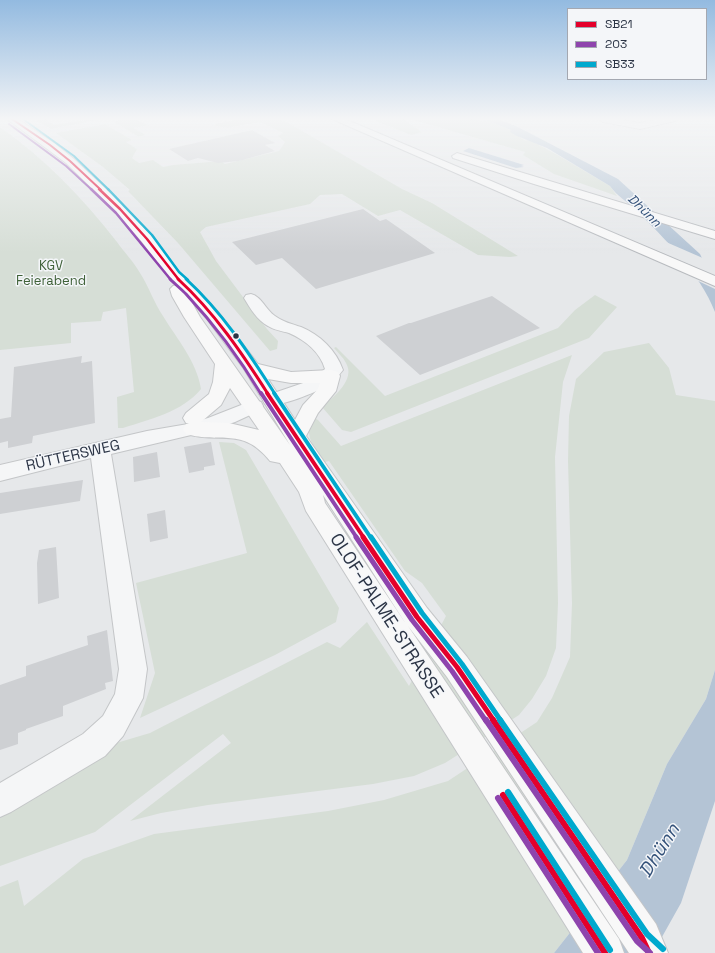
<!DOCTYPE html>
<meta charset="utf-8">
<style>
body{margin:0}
#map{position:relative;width:715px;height:953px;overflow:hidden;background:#e6e8ea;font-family:"Space Grotesk",sans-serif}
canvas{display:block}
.legend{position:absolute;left:567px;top:8px;width:140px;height:72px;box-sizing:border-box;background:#f4f6f9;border:1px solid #a4a8b1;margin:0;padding:5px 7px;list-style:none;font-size:12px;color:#2b3445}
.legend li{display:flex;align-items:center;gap:8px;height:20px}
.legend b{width:20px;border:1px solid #a4a8b1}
</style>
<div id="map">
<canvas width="715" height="953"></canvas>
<ul class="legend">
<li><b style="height:5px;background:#e4002b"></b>SB21</li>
<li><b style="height:5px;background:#8e44ad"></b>203</li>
<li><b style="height:5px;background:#00a9ce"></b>SB33</li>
</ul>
</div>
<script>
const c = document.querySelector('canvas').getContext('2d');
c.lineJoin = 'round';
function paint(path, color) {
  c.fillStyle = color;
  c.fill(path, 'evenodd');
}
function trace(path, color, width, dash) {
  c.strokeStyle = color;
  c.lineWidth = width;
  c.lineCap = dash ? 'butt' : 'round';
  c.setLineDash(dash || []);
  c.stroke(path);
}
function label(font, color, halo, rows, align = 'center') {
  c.font = font + ' "Space Grotesk",sans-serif';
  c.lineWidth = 3;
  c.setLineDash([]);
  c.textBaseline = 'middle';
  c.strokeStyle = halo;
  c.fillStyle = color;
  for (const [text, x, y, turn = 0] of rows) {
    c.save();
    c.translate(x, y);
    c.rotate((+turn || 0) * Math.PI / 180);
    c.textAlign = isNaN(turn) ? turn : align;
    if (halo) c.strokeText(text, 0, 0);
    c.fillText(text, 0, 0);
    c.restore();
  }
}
paint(new Path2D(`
 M34,119H45L54,125L91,119H102L51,129Z
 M121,119H133L149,125L134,128L145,135L139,137L114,122Z
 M238,119H280L292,125L402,189L432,203L518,256L510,257L478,255L400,210L378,216L342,194L320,195L310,204L206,227L200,232L216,261L267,329L278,341L277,349L270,351L178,243L128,191L130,190L103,167L56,133L105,124L132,140L126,142L137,149L132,158L139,163L153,160L163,167L173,165L221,161L225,164L279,151L285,142L278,136L283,133L260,122L227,128L212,125Z
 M371,119H403L422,132L411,135Z
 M410,119H466L489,121L499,125L511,130L524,140L532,141L561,157L610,186L617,196L554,174L523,155L525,152Z
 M0,127C45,159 83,198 117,242C124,252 134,262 140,273C149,287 154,303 163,316C177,339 197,362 201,389C182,412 151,419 123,428H118L117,397L134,392L126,308L103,312L101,321L71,323V343L0,350Z
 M595,295L617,307L589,338L351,432L342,430L322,407C333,397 356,380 346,363C343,357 338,353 334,348L336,347L385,396L558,328L575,310Z
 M649,343L669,368L676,395L715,401V670L706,699L667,764L627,860L554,953H0V887L18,880L24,906L83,859L154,834L328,811L384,800L448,781L537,722L552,698L570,657L572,603L568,461L569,416L576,379L604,352Z
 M572,355L563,382L555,457L558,603L556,648L546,676L532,699L519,715L464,751L445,763L414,776L373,784L208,805L161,813L130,821L231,743L223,734L95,832L0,866V818L113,744L150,733L327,642L340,648L367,622L409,686L446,616L422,583L405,571L329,461L325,462C314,446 303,437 313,417L318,420L341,446Z
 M219,442L234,443L246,450L339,608L336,622L275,655L140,718L155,673L136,583L247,553Z`), '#d6ded6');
paint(new Path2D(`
 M466,119H497L516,126L618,179L700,254L715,286V312C700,273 664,238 635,209C626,201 617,196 610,186L547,148L517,136L510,132L511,130L489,121Z
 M469,148L524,165L521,166L524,167L516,168L463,151Z
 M715,670V801L681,903L653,953H554L627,860L667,764L706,699Z`), '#b4c4d5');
paint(new Path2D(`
 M666,242L705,259L715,282V289L694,279L684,263Z`), '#e6e8ea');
paint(new Path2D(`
 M252,130L275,143L265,145L275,151L239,161L218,163L198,158L188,161L169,149Z
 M363,209L380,221L386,219L435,253L316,289L282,258L256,265L232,242Z
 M492,296L540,328L420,375L376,336L409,323H411Z
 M82,356L81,363L92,361L95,423L33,436L32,443L8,448V441L0,443V419L11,417L14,367Z
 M211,442L215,465L204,467V470L189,473L184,447Z
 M157,452L160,477L134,482L133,457Z
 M83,480L80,501L0,514V493Z
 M165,510L168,538L150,542L147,514Z
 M56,547L59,598L38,604L37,563L39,550Z
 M107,630L113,681L105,683L106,689L63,706V716L26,729V730L18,733V744L0,750V685L26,676V666L88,645L87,636Z`), '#ced0d3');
const street = new Path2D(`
 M599,119H618L640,123L659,119H676L675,121L640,129L603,122Z
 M251,294C261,296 266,310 275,316C283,322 292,324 301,327C320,335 336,350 343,370C339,375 335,380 330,384C317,392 280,408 265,404L263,400L265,396L309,381L325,369C320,352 305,340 289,333C282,331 274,330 268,326C257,320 250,308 244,298L246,295Z
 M254,400L261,402L263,406L261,410L235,422L208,431L111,454L147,669L143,698L123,736L105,756L11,812L0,817V783L83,734L103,716L115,694L119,669L91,458L0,481V465L147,431L188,424L208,418Z`);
const secondary = new Path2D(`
 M7,119H18L54,143L74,159L124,206L152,236L180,273L195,287L219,313L258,364L291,372L331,370L338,372L340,376L336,391L318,413L306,436L427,608L467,657L656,924L668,953H629L447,677L408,626L619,939L624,953H583L306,511L299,492L280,463L270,461C242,426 221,444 186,434L183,429L186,424L189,423H186L183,418L186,413L209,394L213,382L215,364L184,317L172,296L170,289L173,286L176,285L170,279L142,242L116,212L66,163ZM190,299L207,319L244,369L290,445L200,317ZM268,379L291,383H320L318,389L303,405L295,420ZM230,388L259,430L229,423L201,422L221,405ZM323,495L406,624L325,503Z`);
const highway = new Path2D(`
 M332,119H345L715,276V286Z
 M457,153L715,231V239L534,184L453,158L452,156Z`);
trace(street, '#c4c6c8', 2);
trace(secondary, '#c4c6c8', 2);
trace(highway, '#b8bbbf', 2);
paint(street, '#f5f6f7');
paint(secondary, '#f8f8f8');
paint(highway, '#f8f8f8');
trace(new Path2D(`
 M12,119L50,145L70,161L101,190`), '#e4002b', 2);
trace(new Path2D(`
 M99,189L120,209L147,239L179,280`), '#e4002b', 2.5);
trace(new Path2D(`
 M178,279C214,312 242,353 268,394`), '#e4002b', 3);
trace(new Path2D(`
 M267,393L364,538`), '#e4002b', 4);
trace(new Path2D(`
 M363,537L417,617L457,667L494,721`), '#e4002b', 5);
trace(new Path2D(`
 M493,720L642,938L649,953
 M503,795L605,953`), '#e4002b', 6);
trace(new Path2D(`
 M9,124L66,166L92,190`), '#8e44ad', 2);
trace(new Path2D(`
 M91,189L116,213L171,280`), '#8e44ad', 2.5);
trace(new Path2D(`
 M170,279C175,284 181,289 186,294C214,324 240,359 261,394`), '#8e44ad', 3);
trace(new Path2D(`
 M261,393L357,538`), '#8e44ad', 4);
trace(new Path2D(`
 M356,537L412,620L452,671L486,721`), '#8e44ad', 5);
trace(new Path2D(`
 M486,720L637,941L650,953
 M498,798L598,953`), '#8e44ad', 6);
trace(new Path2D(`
 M23,119L74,156L109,190`), '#00a9ce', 2);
trace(new Path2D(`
 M108,189L152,235L179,272L188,280`), '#00a9ce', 2.5);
trace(new Path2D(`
 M186,279C222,312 249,353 275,394`), '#00a9ce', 3);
trace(new Path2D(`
 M274,393L371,538`), '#00a9ce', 4);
trace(new Path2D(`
 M371,537L422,613L462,664L501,721`), '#00a9ce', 5);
trace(new Path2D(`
 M500,720L647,934L663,949
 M508,792L610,950`), '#00a9ce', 6);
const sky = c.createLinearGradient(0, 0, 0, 253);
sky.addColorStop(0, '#93bae0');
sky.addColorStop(0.47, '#f4f5f6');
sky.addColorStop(1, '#f4f5f600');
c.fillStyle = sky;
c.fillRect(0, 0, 715, 253);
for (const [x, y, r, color] of [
 [236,336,3.5,"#2b3445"]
]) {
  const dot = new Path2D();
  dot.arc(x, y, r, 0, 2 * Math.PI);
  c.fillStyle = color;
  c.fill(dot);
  trace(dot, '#f4f6f9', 1.5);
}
label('italic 13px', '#34527a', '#f4f6f9', [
 ["Dhünn",644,211,44]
]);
label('13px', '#3f6138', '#f4f6f9', [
 ["KGV",51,266],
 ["Feierabend",51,281]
]);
label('15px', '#2b3445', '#f4f6f9', [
 ["RÜTTERSWEG",73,456,-13]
]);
label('18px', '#2b3445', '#f4f6f9', [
 ["OLOF-PALME-STRASSE",386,616,57]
]);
label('italic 19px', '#34527a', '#f4f6f9', [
 ["Dhünn",660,851,-58]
]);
</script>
